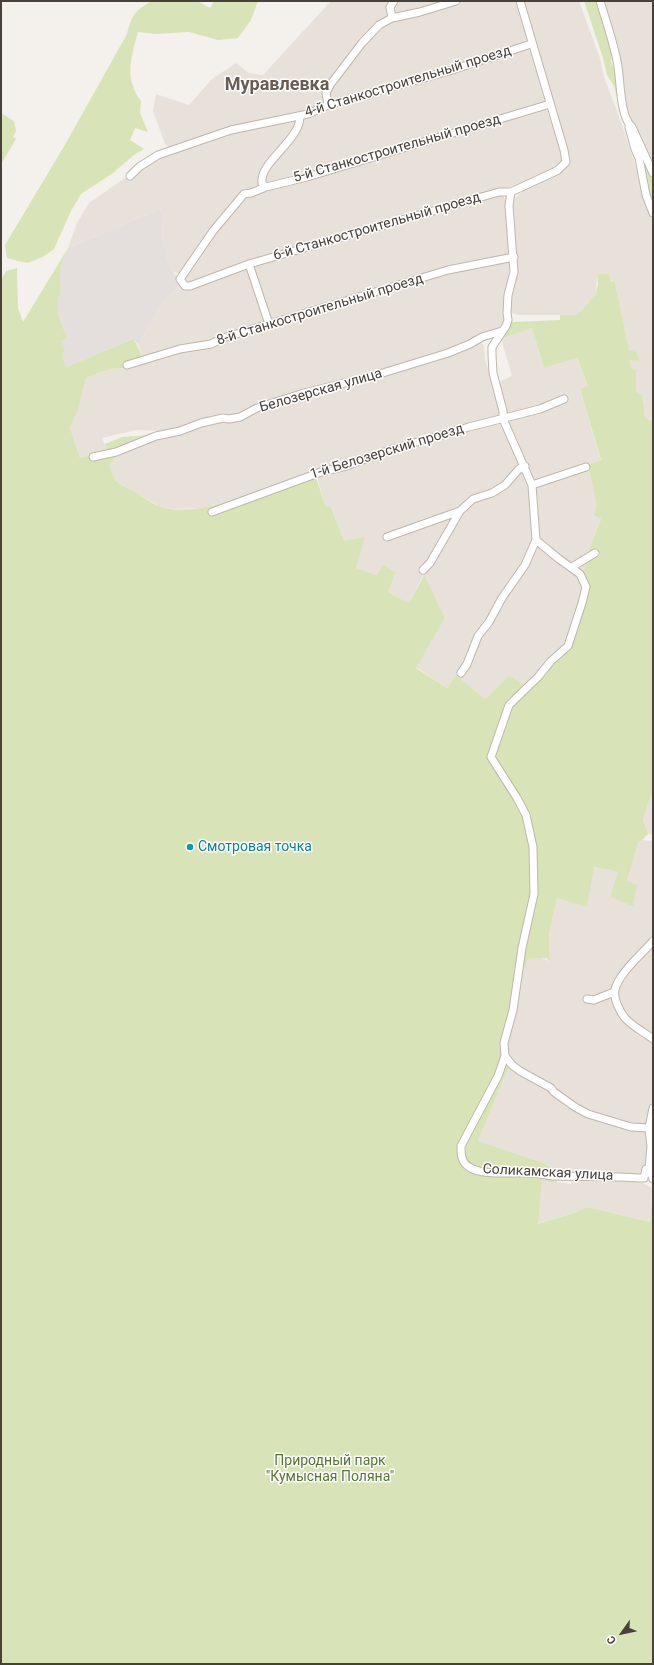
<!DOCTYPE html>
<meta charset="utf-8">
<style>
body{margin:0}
#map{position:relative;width:654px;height:1665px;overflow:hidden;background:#f4f0eb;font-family:Roboto,sans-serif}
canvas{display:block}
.frame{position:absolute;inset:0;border:2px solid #484039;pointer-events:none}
.north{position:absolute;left:602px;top:1613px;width:40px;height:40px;-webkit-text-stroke:3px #fff;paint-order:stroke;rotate:237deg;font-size:11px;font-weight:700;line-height:16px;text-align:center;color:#484039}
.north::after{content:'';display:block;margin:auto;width:14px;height:18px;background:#484039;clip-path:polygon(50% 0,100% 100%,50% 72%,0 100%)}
</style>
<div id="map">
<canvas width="654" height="1665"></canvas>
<div class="frame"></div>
<div class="north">С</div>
</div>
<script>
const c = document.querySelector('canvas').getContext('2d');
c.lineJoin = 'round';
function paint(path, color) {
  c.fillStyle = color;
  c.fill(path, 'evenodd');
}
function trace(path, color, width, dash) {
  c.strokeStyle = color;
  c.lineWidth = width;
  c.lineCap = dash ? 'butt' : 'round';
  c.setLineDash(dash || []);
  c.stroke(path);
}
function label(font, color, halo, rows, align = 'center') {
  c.font = font + ' Roboto,sans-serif';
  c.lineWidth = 3;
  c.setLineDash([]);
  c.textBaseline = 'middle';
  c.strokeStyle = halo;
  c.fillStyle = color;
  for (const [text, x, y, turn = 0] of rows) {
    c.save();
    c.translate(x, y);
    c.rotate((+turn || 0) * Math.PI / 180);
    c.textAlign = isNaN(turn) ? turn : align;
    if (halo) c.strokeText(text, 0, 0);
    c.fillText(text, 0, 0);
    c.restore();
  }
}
paint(new Path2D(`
 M331,1H392L389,16L344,62L325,103L307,112L170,149L165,144L153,111L156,94L189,105L212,79L236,63L249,73L263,75Z
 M396,1H450L419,11L396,14L393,12L394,4Z
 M463,1H517L527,39L526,42L492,55L332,101L329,99L328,93L363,43L384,23Z
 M523,1H579L600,58L604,77L620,119L653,218V427L652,421L645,418L643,396L636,393V370L631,369L630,359L639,361L637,352L629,351L615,282L597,274L596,293L584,308L576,315H517L511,312L510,304L517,273V256L512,206L514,199L529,186L561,171L569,164Z
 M602,1H653V168L624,103Z
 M527,49L530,51L545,101L544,104L269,185L265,183L266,172L304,123V119L309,116L329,108Z
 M546,108L561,150L562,161L551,171L510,187L498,189L209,274L200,279L189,283L185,281V274L215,233L245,196L308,180Z
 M294,119L297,126L277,151L262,186L254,191H244L182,272L178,273L173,272L168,261L161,232L164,217L160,209L68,248L77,223L89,203L151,160L232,132Z
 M501,195L504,197L506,201L510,252L508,254L273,321L271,320L254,266Z
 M508,261L510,264L505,295L504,319L502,325L499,328L447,350L240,415H224L189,427L166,431L136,430L102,438L107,450L80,458L70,428L78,410L86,378L110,369L128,368L402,288L449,272Z
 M249,268L265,322L215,341L144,358L142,356L138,344L164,301L177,289Z
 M532,328L544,368L577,358L588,386L580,390L601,461L588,465L601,519L588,552L584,573L561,558L542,542L539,534L537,497L532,482L506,420L499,382L512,376L501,339Z
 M478,342L482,343L484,346L485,359L501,414L499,417L227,503L200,508L172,509L159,506L119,483L112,477L110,465L118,454L157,438L261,409Z
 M497,423L503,426L529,485L534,537L578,576L585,586L565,644L535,676L524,685L509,677L485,699L456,676L447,688L416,667L445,618L423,575L409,603L388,592L396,573L377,575L356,568L364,537L344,540L331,507H326L317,477L319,476L393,452L470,429Z
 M653,791V835L648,834L643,819Z
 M641,840L653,841V939L615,983L619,1012L653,1041V1099L648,1122L645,1125H632L589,1112L513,1063L506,1051V1044L520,969L527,959L540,958L550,961L549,934L557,898L593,867L618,872L627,881L638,844Z
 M653,945V1037L626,1017L618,997L617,988L624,976Z
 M509,1067L551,1090L575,1109L647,1133L649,1147L643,1177L596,1170L593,1174H560L478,1141Z
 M573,1177L609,1180L615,1178L643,1183L652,1188L650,1222L587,1207L576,1212L537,1224L542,1180L571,1184Z`), '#e8e1da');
paint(new Path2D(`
 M160,209L164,217L161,232L168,261L173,272L180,280L182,287L177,289L164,301L138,344L133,339L66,367L62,354L61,341L67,338L58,314V298L61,294L59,277L61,263L68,248Z`), '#e4dfdc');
paint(new Path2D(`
 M152,1H197L210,8L214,1H258L251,20L238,38L218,40L189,32L156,34L138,32C131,57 124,79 141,101L140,113L148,132L135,128L130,140L144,149L134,155L113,173L81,194L71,211L54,249L43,257L27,263L7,258L5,245L66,143L127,34C132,15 134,11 152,1Z
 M584,1H596L612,51L611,62L617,74L616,88L625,118L621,114L614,86L607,75L603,58Z
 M1,113L14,121L16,131L13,137L16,139L1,164Z
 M643,152L653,178V207C647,191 641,170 643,152Z
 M68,248C59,267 59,274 61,294L58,298V314L67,338L61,341L65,350L62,354L66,367L133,339C138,344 139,354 144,358L128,368L110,369L86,378L78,410L70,428L80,458L107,450L105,444L122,437L151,435L118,454L110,465C113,484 120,483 135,492C143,496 150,503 159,506C197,521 277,485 314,472L326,507H331L344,540L365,537L356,568L377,575L383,565L396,573L388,592L409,603L424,575L445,618L416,668L447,688L456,675L485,699L509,676L524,685L535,676L565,644L585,586L582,580L588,552L601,519L594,515L597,506L588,465L601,460L580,389L588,386L577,358L544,368L532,328L501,339L512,322L560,320V315H576L584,308L596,293L598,284L597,274H609L611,281L615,282L629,350L637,352L639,361L630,360L631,368L636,370V392L643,396L645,418L652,421L653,427V791L643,819L648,834L638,844L627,881L637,885L633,906L610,897L618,872L594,867L587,907L557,898L549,934L550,961L546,958L527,959L526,967L520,969L506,1051L513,1063L509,1067L478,1141L543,1163L560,1174L556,1183L542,1180L538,1224L576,1212L587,1207L650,1222L653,1185V1664H1V280L6,271L17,268L18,308L23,322Z`), '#d8e4b8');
const minor = new Path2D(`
 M520,1L564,150L566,162L558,170L552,173L511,192H499L464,202L249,264L190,286H185L180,279L213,231L244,194L251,193L266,187L307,177L550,104
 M600,1C606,21 613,41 617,61C621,78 619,116 632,127L653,173
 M392,18L420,12L456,1
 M328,105L326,93L330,85L362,43L379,25L392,18L390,7L394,1
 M629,127L635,149L639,158L646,195L653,213
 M130,176L139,167L158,155L231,130L308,114L328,105L449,71L531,44
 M266,187L262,183C259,162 301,140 300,116
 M249,264L269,324
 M127,365L180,349L211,344L223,338L448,270L514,257
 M93,457L116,452L156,436L180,431L201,423L223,418L229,419L240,417L257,408L304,393L373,376L448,353L470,344L482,337L502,331
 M532,485L586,467
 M212,512L321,472L346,466L393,449L469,427L540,409L564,399
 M387,537L460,511
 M536,540L559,559L580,574L586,587L582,603L568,646L551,661L538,677L509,705L491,757L517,798L526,815L533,847L534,894L522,948L513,1010L504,1043L505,1056L512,1065L520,1071L551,1088L554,1092L575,1107L588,1114L631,1127L649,1128
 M572,567L595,553
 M423,570L430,563L460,511L473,499L492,493L505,485L519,469L525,466
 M461,673L467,664L478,636L489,622L502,598L525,565L536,540L532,485L503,419V411L493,373L492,355V347L506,326L508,320L507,313L508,295L514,272L509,206L511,192
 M653,941C642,954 618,974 615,990C613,998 620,1012 625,1018C633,1027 644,1032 653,1039
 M587,999L594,1000L614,992
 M505,1056L498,1076L461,1146C461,1154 461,1162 469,1167C482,1176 513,1172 529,1173C538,1173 548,1176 557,1176C584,1177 612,1176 639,1178H644L646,1169H649
 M653,1108L649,1128L651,1146L649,1169L653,1179`);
trace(minor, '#bfb6ae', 9);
trace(minor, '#fff', 7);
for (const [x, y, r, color] of [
 [190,847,4,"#0f9aa8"]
]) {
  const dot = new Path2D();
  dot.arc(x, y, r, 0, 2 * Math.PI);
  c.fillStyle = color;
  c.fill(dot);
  trace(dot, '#fff', 1.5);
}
label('14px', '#484039', '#fff', [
 ["4-й Станкостроительный проезд",408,82,-17],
 ["5-й Станкостроительный проезд",397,149,-16],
 ["6-й Станкостроительный проезд",377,227,-16],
 ["8-й Станкостроительный проезд",320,310,-17],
 ["Белозерская улица",321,391,-16],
 ["1-й Белозерский проезд",387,452,-17],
 ["Соликамская улица",548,1173,3]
]);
label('14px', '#0d838f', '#fff', [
 ["Смотровая точка",198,847]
], 'left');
label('14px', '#577531', '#fff', [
 ["Природный парк",330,1461],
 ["\"Кумысная Поляна\"",330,1477]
]);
label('bold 18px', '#6a5c52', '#fff', [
 ["Муравлевка",277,85]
]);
</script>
